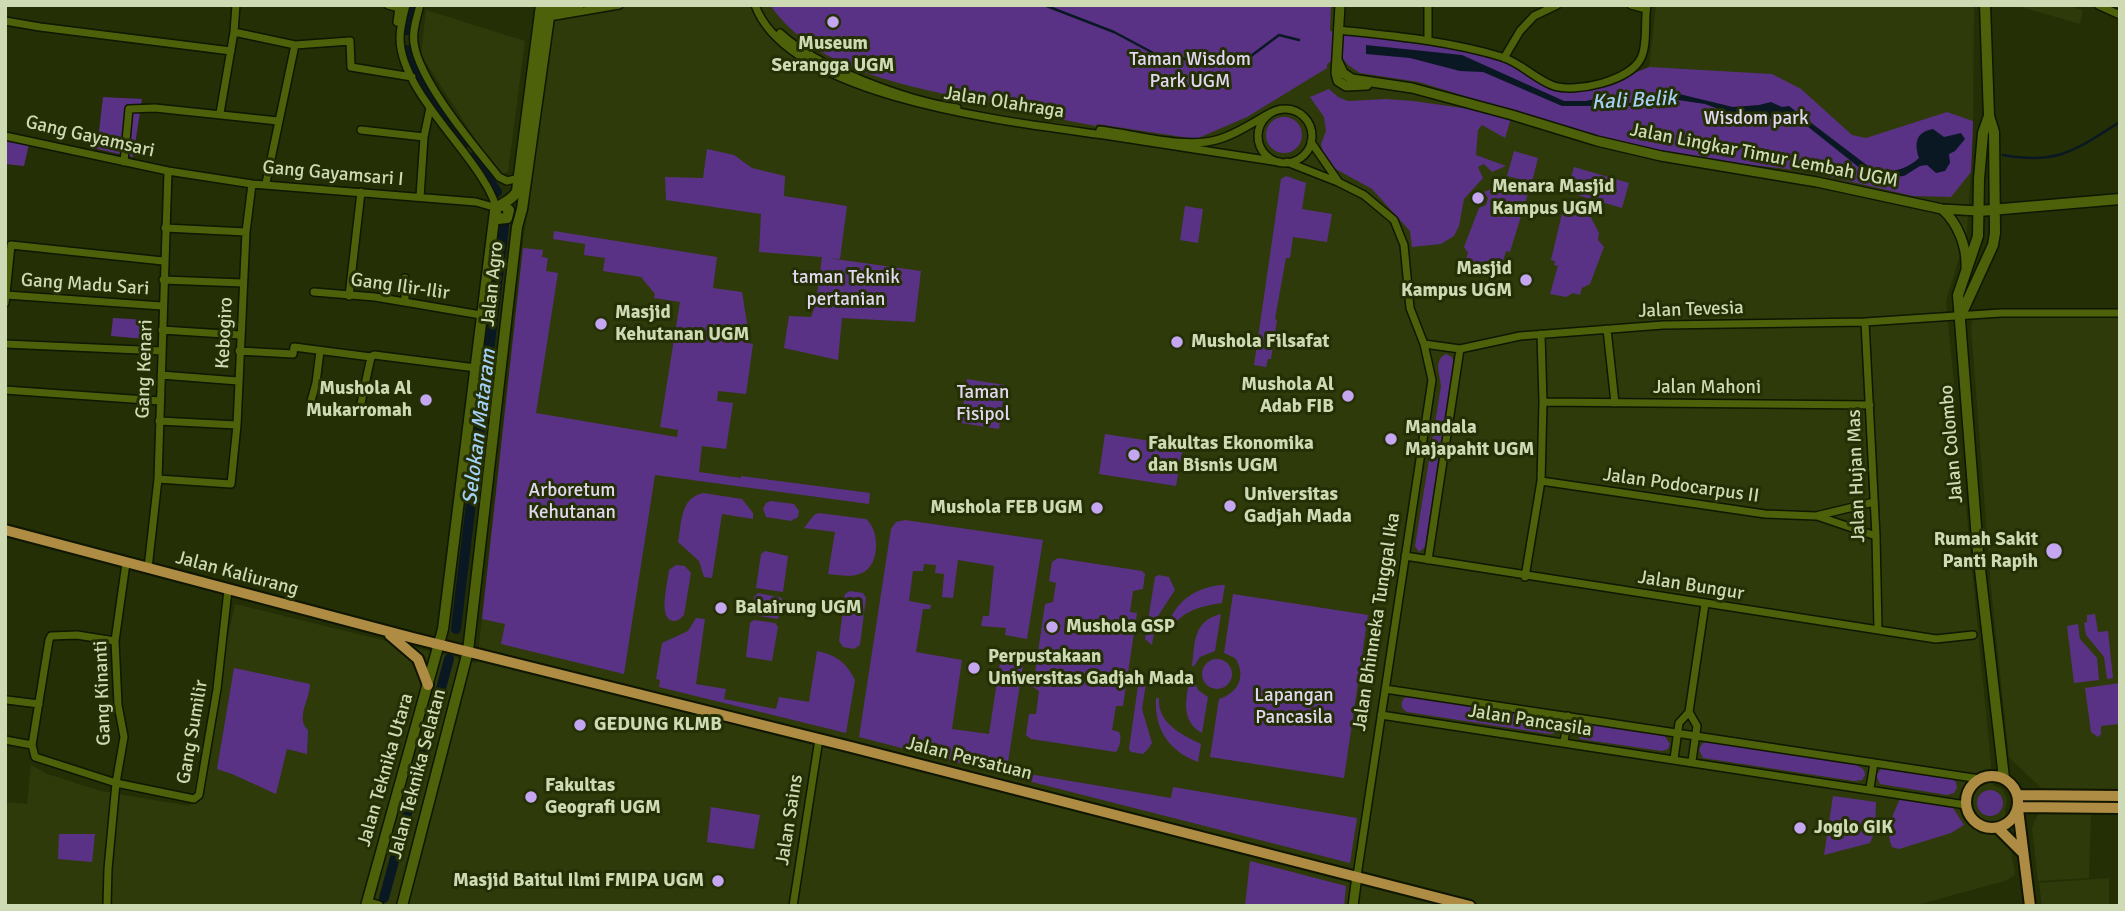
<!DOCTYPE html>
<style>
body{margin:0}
#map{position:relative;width:2125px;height:911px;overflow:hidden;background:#242f05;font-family:Signika,sans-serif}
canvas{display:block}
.frame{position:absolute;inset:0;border:7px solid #cddab4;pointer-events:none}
</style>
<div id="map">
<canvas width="2125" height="911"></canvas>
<div class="frame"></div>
</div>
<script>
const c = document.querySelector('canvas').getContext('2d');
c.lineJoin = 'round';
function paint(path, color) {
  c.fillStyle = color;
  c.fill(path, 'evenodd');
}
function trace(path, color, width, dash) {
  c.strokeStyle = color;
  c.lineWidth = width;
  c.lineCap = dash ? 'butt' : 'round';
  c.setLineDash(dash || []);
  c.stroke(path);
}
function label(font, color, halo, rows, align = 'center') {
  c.font = font + ' Signika,sans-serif';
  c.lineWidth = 6;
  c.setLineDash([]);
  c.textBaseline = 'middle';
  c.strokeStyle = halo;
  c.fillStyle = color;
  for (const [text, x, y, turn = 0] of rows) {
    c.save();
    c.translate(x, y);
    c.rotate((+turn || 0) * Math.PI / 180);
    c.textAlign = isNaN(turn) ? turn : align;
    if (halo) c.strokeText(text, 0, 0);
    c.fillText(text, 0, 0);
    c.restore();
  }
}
paint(new Path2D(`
 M552,5H1336L1335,31L1553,87L1604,86L1649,67L1656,5H1974L1973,138L1967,233L1946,301L1993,785L2002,789L2007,799L2005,812L2015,875L2005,881L1913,906H5V802L27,804L31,765L47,774L101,791L190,806L235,604L477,663L524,235L551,37L554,29Z
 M2014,5H2065L2083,10L2080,24Z
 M426,10L525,41L508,172L499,176L421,55Z
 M2077,315L2120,317V790L2042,789L2009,757L1991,588L1971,327L1973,318Z
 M2039,813L2091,814L2089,878L2038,881L2032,828L2035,820Z
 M2109,878V906H2042L2039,883Z`), '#2e3a0a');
paint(new Path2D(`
 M770,5H1331L1330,31L1408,39L1496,56L1553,87L1604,86L1649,67L1772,74L1801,89L1852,135L1866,138L1947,112L1973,121L1971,172L1951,197L1913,196L1805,171L1690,158L1598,137L1419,82L1360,73L1348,65L1341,56L1327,64V68L1247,117L1196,139L1097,124L1096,126L990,106V102L986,103C910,86 818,73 770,5Z
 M1329,89L1338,97L1348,101L1386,99L1413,101L1512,115L1505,138L1482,125L1478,130L1476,155L1506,166L1492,172L1484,164L1478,167L1483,178L1464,199L1459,226L1454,236L1441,244L1412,247L1410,231L1372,189L1334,168L1324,156L1321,144L1326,131L1324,117L1310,97Z
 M103,97L142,99L133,157L97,149Z
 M1266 135a18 18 0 1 1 36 0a18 18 0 1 1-36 0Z
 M5,140L29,144L24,166L5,164Z
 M707,149L734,155L752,168L785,176L784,196L847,206L840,259L828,258L921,271L915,322L842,318L838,360L784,348L789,316L811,317L816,303L822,257L759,252L761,214L666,200L665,177L703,178Z
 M1514,151L1538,158L1532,182L1507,176Z
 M1574,167L1629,183L1622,208L1567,192Z
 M1286,176L1306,183L1302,209L1332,214L1327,242L1293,237L1290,258H1286L1276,313L1275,319L1277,320L1271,359H1268L1266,367L1254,365L1281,179Z
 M1498,186L1529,190L1510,252L1506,251L1499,275L1478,269L1473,261L1466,259L1468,253L1464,247L1479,208L1486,205L1488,198L1484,192Z
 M1565,201L1585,206L1599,233L1598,240L1604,247L1590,284L1582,288L1580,295L1573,293L1566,297L1550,294L1558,266L1554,265L1555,261L1551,260Z
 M1185,206L1203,209L1198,243L1180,240Z
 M554,231L717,257L713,288L742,292L747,323L744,342L753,344L746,394L718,391L717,401L733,403L726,449L702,446L699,472L741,478V476L870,493L869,504L655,475L624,674L501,644L505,624L482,619L523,248L543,250L542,257L548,258L546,271L558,273L536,413L677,437L678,430L660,427L680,302L654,298L655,294L641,277L603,271L605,258L584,255L585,244L553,239Z
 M113,318L147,320L145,339L111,336Z
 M1446,354L1452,357L1454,363L1425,547L1419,552L1415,546L1441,386C1440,373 1433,361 1446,354Z
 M967,379L1005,385L999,429L961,423Z
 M1105,434L1183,446L1176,486L1099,474Z
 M703,493L742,499L753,513V519L722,514L712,578L704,577L699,561L678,542C682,522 680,498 703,493Z
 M771,501L794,504L799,511L798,517L791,521L766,517L763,509L766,503Z
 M819,513L866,519C880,530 880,566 862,573C851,578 839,575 828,574L835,532L804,528L814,515Z
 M905,520L1043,540L1027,639L1005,635L1006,628L981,626L983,616H989L994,566L958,560L953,598L942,597L944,574L935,573L936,565L924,564L923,571H913L909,601L931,605L930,609H923L916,652L962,660L952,729L989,734L1002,649L1025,652L1006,775L859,737L891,529L896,522Z
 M765,551L788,556L783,592L756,588L761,554Z
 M1058,558L1142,571L1145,574L1143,589L1133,591L1130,612L1137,613L1123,706H1116L1112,730L1119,732C1122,737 1120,747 1116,752L1031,739L1026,735L1029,714H1036L1039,691L1033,687L1045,604L1053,602L1056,583L1049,581L1052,562Z
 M676,565L685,566L691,573L684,615C680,619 676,623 670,620C659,614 668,581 669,570Z
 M1158,575L1169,577L1175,590L1156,619L1152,645L1145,639L1155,577Z
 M1225,585L1222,603C1195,607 1181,612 1168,633L1166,632C1172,603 1195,586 1225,585Z
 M850,591L863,593L866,598L860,645L854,649L843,647L839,641L845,594Z
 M758,593L782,598L778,619L752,615L754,597Z
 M1233,594L1368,615L1344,778L1210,757L1219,699C1238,693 1247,676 1235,658L1224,653Z
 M1221,614L1215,651L1200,657L1194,666H1192C1195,642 1193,621 1221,614Z
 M2095,614L2098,632L2108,631L2113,678L2107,679L2104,657L2086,635L2084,623L2087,622V615Z
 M696,618L705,619L696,684L726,689L724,699L776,709L779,697L809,702L817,651C836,655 846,662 855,680L846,733L659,687L660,680L656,679L662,643L688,631Z
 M754,620L775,623L778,627L772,661L746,657L750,623Z
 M2078,624L2080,639L2097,658L2099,680L2074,683L2067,626Z
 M1202 674a15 15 0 1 1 30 0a15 15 0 1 1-30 0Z
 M234,668L310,684C310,700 295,718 308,730L307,754L287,749L276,794L232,774L217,769Z
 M1190,675L1192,676L1198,690L1208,697L1202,733C1179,720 1187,697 1190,675Z
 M1146,683L1142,709L1152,743L1148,749L1143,754L1131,752L1129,749L1138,686Z
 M2120,683V724L2101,726V734L2098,737L2091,732L2085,688Z
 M1410,696L1552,718L1556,721L1558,727L1555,733L1549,734L1407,712C1401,709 1400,704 1404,698Z
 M1156,698H1159C1157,722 1180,734 1201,744L1198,762C1169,751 1154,729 1156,698Z
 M1581,722L1664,735L1670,744L1668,749L1662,751L1580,739L1574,729Z
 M1706,742L1857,765L1864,770L1865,775L1862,780L1854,781L1703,758L1699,750L1702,744Z
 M1883,767L1951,778L1956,782L1957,788L1954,793L1947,795L1880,784L1876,775Z
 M1029,774L1171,798L1173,787L1357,818L1350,863L1028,781Z
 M1977 803a13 13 0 1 1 26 0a13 13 0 1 1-26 0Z
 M1833,796L1876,802L1875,831L1870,843L1824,855Z
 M1900,798L1953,808L1964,825L1951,833L1899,849L1892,847C1884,827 1894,815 1900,798Z
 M711,807L760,815L754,849L707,842Z
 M59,834H95L92,862L58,859Z
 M1250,861L1346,886L1344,906H1245Z`), '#5a3285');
paint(new Path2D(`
 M1366,45L1462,55L1564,101H1585L1602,98L1616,102L1630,103L1649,95L1671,92L1733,107L1759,105L1771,102L1782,107L1789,106L1868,166C1886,174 1904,172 1919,158C1914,143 1916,132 1933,129L1944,137L1961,133L1965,139L1955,151L1949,154L1950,163L1945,171L1936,173L1927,165L1920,166L1904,176L1882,178L1866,173L1802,122L1732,114L1705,104L1678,100L1651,101L1630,106H1562L1483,72L1460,71L1410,58L1366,54Z`), '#0a1823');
trace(new Path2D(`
 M1044,5L1114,32L1157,55L1220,64L1238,63L1251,56L1279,35L1299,40
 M2003,155C2058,165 2075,150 2120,122`), '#0a1823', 2.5);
trace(new Path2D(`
 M407,30L412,5
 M408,50C418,86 443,115 464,144
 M474,157L497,192
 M456,629L504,226
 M384,898L449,659`), '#0a1823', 10);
const minor = new Path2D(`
 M388,5L399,8L397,22L402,23
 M406,5C403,16 400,27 400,38C400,86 462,142 485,183C490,190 493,199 497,208
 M420,5C417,17 412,31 414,43C419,81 474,146 499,177L507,181L519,178
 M755,5C789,99 1019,123 1104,135C1163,144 1221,153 1279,162
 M1428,5V39
 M1631,5L1646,9
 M2098,5L2120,15
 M549,10L580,5
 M549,17L619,5
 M5,21L40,27L231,51
 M1338,30C1394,36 1449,41 1502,57C1521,63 1535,79 1554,86C1576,93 1630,81 1641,58C1648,44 1644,21 1647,5
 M234,32L295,45
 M780,33C818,68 905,100 957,108
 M1504,58L1520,31L1534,16L1557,5
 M1258 136a27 27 0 1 1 54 0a27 27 0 1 1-54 0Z
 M220,113L234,32L236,5
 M361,130L424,137
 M1100,130C1134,134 1183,149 1216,140C1235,135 1252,123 1270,113
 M5,136L168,171L252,184L476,202L497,208
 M1311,142L1338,181
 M124,162L129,109L155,108L278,121
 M1287,162L1338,182L1364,195L1394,220L1404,245L1410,308L1424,344L1432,380L1357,876
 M266,183L295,45L350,41L351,67L412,77
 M420,197L424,137L430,108
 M165,228L246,232
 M163,280L243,283
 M314,292L375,297L481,315
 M6,295L162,306
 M349,296L361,192
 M405,302V278
 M5,303L11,245L163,261
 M1865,322L1876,536L1878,629
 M1607,329L1615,403
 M162,330L240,335
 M5,344L162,351
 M1424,344L1460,349L1520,336L1663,325L1865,322L2001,313H2120
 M239,351L293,354L294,347L371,357
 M320,351L316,383L363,393
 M161,375L238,381
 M5,390L160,401
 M311,401L316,383
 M1543,402L1870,405
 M360,408L371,357L374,355L476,368
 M159,421L237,425
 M158,479L231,484L237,425L246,232L252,184
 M1541,481L1765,514L1816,516L1874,502
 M1817,516L1876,536
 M1405,556L1936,639L1973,635
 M1428,560L1460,349
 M148,568L158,479L168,171
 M1525,577L1541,481L1543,402L1541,334
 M115,641L77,635L51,636L49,640L32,745L35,757L116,783L194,799L199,795L217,689L228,590
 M1385,689L1980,779
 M7,700L39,704
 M1689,712L1697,726L1692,761
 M1381,715L1966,805
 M5,740L32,745
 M1564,742L1568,716
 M1674,759L1679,723L1689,712L1705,604
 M1870,788L1874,763
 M107,906L108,869L116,783L124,737L118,705L115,641L126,563
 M793,906L819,739`);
const tertiary = new Path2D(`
 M1340,5L1336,73L1338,81L1346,86L1367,85
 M1337,60L1343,73L1352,79L1412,88L1512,115L1597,141L1661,156L1817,182L1942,209L1979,211
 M1942,209C1958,223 1967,247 1966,267
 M1353,906L1357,876`);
const secondary = new Path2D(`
 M1989,116L1983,133L1979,179L1978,236L1958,295L1978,552L2004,778
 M495,211C500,202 512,202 517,191L541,5
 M495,211L498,219L507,218L509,210L503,205
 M1979,211L2120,199
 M1961,315L1993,245L1995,233L1994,132L1989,116L1985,5
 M367,903L378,906
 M366,906L443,629L495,211
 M402,906L468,651L517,227L522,209L549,17L548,5`);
const primary = new Path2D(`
 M5,530L413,638L851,747L1470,906
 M390,635L418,659L428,685
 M1966 802a26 26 0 1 1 52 0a26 26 0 1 1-52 0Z
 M2018,795L2120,796
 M2018,807L2120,808
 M2018,809L2030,906
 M1998,828L2023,853`);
trace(minor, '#0f1601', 10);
trace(tertiary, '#0f1601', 12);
trace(secondary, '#0f1601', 13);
trace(primary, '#0f1601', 14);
trace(minor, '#4d610a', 7);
trace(tertiary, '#4d610a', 9);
trace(secondary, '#4d610a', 10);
trace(primary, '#ae8c43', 10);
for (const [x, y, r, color] of [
 [833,22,7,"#c5a6f0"],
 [1478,198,7,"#c5a6f0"],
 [1526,280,7,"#c5a6f0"],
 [601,324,7,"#c5a6f0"],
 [1177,342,7,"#c5a6f0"],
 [1348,396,7,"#c5a6f0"],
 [426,400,7,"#c5a6f0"],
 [1391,439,7,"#c5a6f0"],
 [1134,455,7,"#c5a6f0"],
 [1230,506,7,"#c5a6f0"],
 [1097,508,7,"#c5a6f0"],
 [2054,551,9,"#c5a6f0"],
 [721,608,7,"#c5a6f0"],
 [1052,627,7,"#c5a6f0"],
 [974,668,7,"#c5a6f0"],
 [580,725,7,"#c5a6f0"],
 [531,797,7,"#c5a6f0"],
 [1800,828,7,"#c5a6f0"],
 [718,881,7,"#c5a6f0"]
]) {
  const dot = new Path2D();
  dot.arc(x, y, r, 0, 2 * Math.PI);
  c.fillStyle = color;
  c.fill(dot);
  trace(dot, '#242f05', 2.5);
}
label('bold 19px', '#cddab4', '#242f05', [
 ["Museum",833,44,"center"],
 ["Serangga UGM",833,66,"center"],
 ["Menara Masjid",1492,187],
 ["Kampus UGM",1492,209],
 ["Masjid",1512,269,"right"],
 ["Kampus UGM",1512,291,"right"],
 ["Masjid",615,313],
 ["Kehutanan UGM",615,335],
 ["Mushola Filsafat",1191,342],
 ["Mushola Al",1334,385,"right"],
 ["Adab FIB",1334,407,"right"],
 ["Mushola Al",412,389,"right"],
 ["Mukarromah",412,411,"right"],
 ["Mandala",1405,428],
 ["Majapahit UGM",1405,450],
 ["Fakultas Ekonomika",1148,444],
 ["dan Bisnis UGM",1148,466],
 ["Universitas",1244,495],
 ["Gadjah Mada",1244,517],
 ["Mushola FEB UGM",1083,508,"right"],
 ["Rumah Sakit",2038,540,"right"],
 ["Panti Rapih",2038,562,"right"],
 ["Balairung UGM",735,608],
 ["Mushola GSP",1066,627],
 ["Perpustakaan",988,657],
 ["Universitas Gadjah Mada",988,679],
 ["GEDUNG KLMB",594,725],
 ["Fakultas",545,786],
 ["Geografi UGM",545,808],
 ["Joglo GIK",1814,828],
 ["Masjid Baitul Ilmi FMIPA UGM",704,881,"right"]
], 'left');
label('19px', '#e2d8f1', '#242f05', [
 ["Taman Wisdom",1190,60],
 ["Park UGM",1190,82],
 ["Wisdom park",1756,119],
 ["taman Teknik",846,278],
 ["pertanian",846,300],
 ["Taman",983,393],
 ["Fisipol",983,415],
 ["Arboretum",572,491],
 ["Kehutanan",572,513],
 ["Lapangan",1294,696],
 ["Pancasila",1294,718]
]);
label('19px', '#cddab4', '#242f05', [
 ["Jalan Olahraga",1004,103,9],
 ["Gang Gayamsari",90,137,13],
 ["Jalan Lingkar Timur Lembah UGM",1764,156,11],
 ["Gang Gayamsari I",333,174,5],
 ["Jalan Agro",493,284,-84],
 ["Gang Madu Sari",85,285,4],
 ["Gang Ilir-Ilir",400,287,8],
 ["Jalan Tevesia",1691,310,-2],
 ["Kebogiro",225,333,-87],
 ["Gang Kenari",145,369,-88],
 ["Jalan Mahoni",1707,388],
 ["Jalan Colombo",1952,444,-95],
 ["Jalan Hujan Mas",1857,476,-92],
 ["Jalan Podocarpus II",1681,486,8],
 ["Jalan Kaliurang",237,574,15],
 ["Jalan Bungur",1691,586,9],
 ["Jalan Bhinneka Tunggal Ika",1377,622,-81],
 ["Gang Kinanti",103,693,-92],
 ["Jalan Pancasila",1530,721,9],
 ["Gang Sumilir",193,732,-80],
 ["Jalan Persatuan",969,759,14],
 ["Jalan Teknika Utara",386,770,-74],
 ["Jalan Teknika Selatan",418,774,-75],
 ["Jalan Sains",790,820,-81]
]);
label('italic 21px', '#a3d0f5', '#242f05', [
 ["Kali Belik",1634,101,-3],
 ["Selokan Mataram",480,427,-83]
]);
</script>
